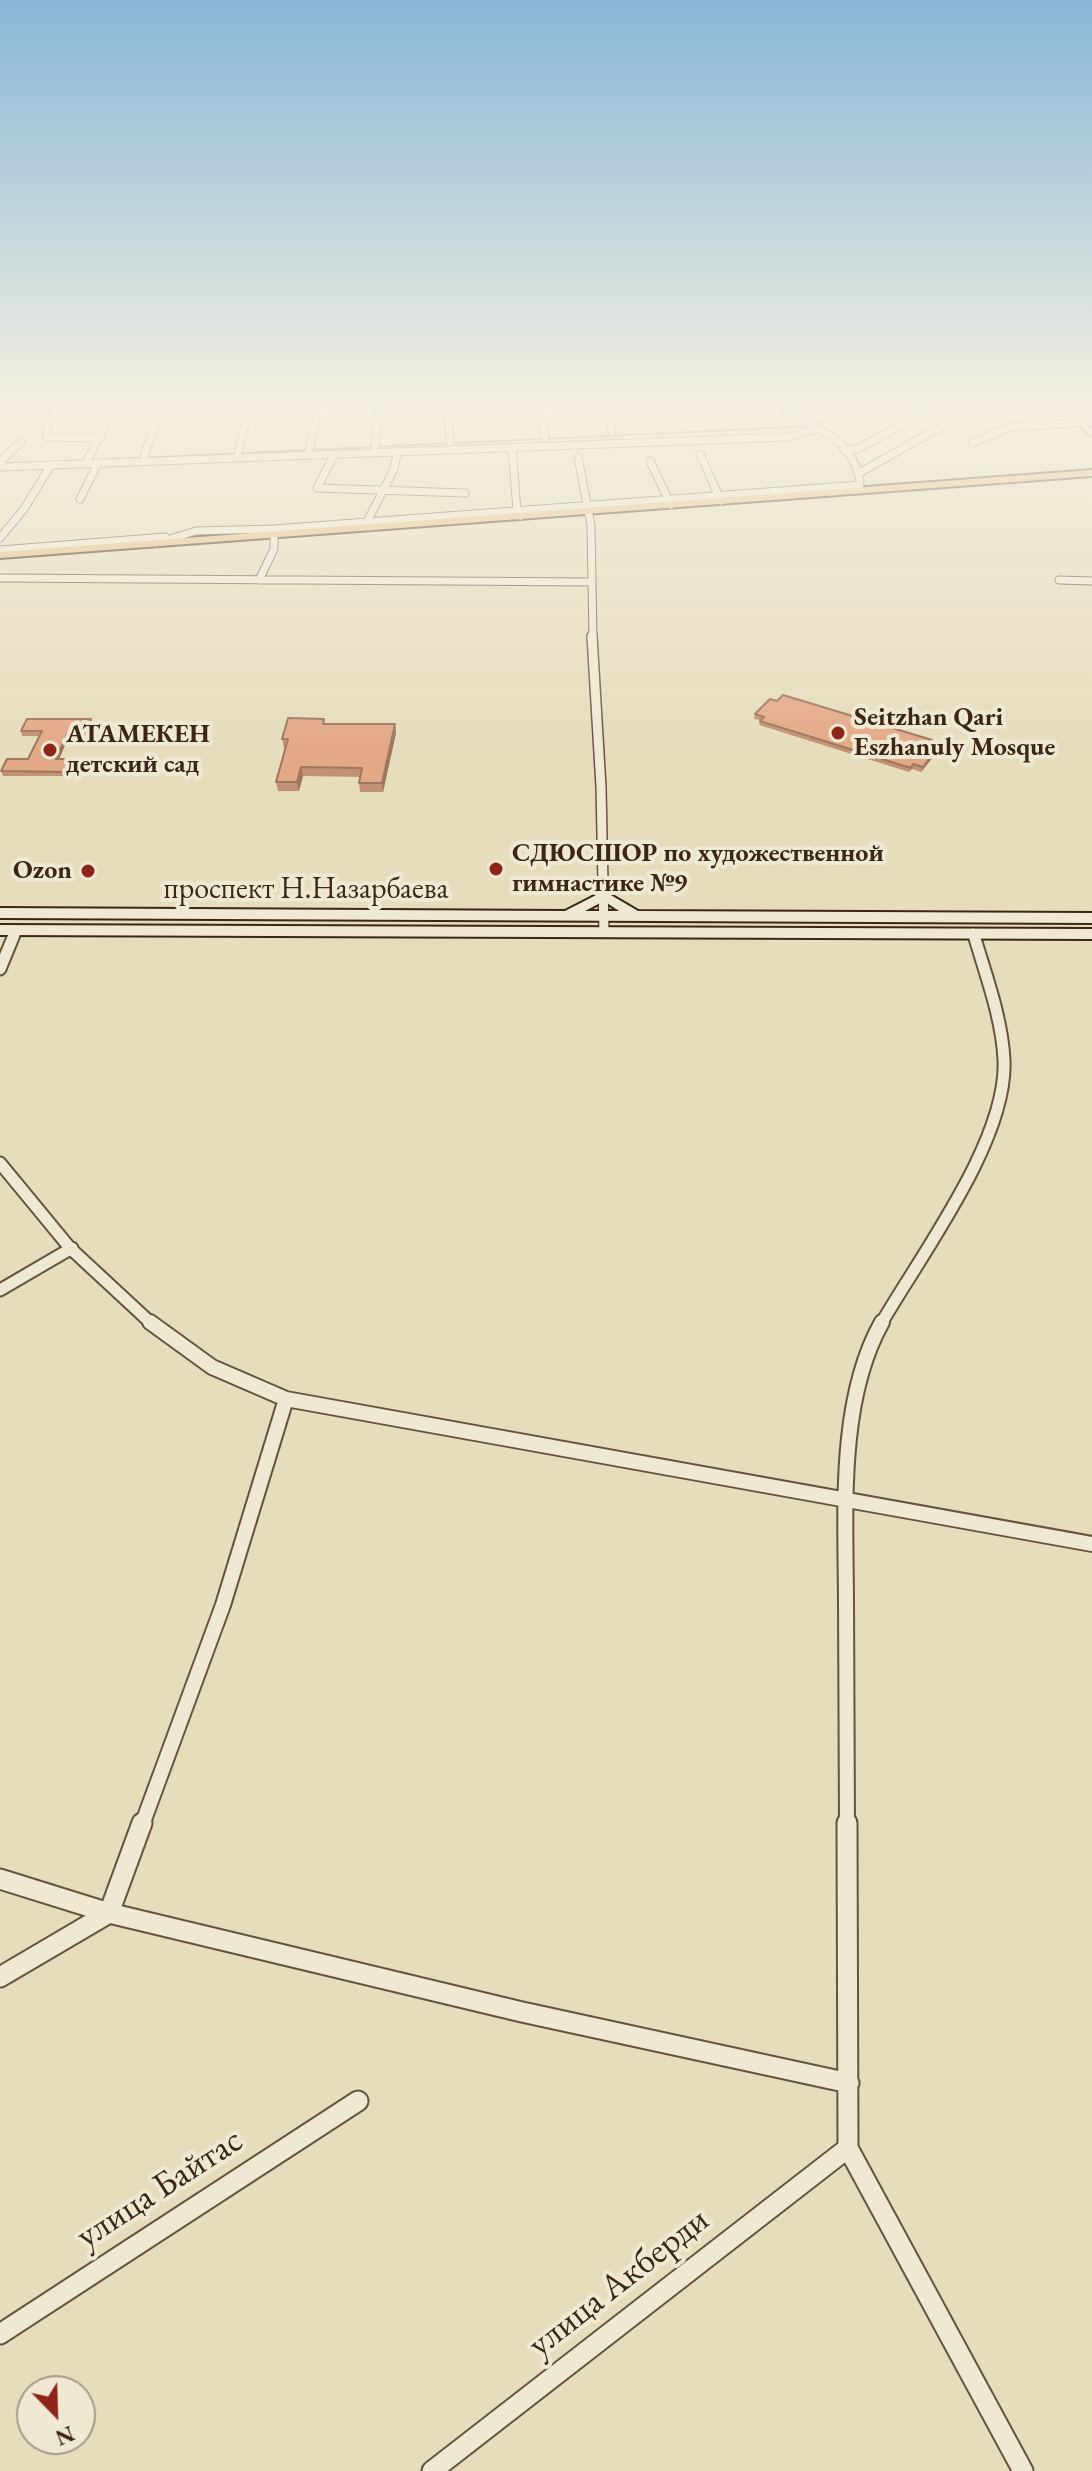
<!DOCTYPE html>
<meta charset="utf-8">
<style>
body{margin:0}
#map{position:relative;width:1092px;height:2471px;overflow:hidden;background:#e6ddbd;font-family:"EB Garamond",serif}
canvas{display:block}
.north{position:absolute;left:16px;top:2375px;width:80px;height:80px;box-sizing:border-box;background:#efe9d4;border:2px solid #a79b88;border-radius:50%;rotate:157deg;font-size:22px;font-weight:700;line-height:32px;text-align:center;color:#3c2615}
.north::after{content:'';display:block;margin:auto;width:28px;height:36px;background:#8f2418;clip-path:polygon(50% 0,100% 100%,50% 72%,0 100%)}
</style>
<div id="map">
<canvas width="1092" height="2471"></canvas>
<div class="north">N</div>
</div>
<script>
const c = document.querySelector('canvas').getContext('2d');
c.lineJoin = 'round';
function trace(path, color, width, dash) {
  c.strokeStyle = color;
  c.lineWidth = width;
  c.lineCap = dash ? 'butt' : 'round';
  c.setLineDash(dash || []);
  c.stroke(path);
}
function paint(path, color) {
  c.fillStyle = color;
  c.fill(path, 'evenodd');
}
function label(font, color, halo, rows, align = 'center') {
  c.font = font + ' "EB Garamond",serif';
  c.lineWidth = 8;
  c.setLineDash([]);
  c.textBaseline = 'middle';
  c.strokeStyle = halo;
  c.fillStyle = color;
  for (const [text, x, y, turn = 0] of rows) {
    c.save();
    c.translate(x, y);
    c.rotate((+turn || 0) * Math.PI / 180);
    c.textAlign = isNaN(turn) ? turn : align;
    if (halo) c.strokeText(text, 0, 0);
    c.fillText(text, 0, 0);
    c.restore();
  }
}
trace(new Path2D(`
 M95,460L818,426L852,405`), '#757e79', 2);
const minorFar4 = new Path2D(`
 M39,405L47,417V437L101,438
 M448,405L450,442
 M540,405L545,438
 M606,405L612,432
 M785,405V410C818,431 851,436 860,481
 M972,443L1010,427L1092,422
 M375,447L379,405
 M512,447L517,511L521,516
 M309,450L319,405
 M844,450L859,448L939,405
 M238,452L250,405
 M700,454L721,501
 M334,455L317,488L465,493
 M144,456L162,405
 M578,457L591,525L593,638
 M88,459L115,405
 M650,461L671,505
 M0,462L21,442
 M0,467L788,437L813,430
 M859,473L980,405
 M80,499L98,463
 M369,527L367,522L394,469L397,453
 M274,529L860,485
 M0,538L24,509L51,465
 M157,543L196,531L274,529V549L259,580
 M0,550L165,537
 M0,578L590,582
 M1059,580L1092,581`);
const minorFar3 = new Path2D(`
 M592,636L601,787L604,932
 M973,933L974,937
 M13,937L16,930`);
const minorFar2 = new Path2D(`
 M0,969L14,935
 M0,1163L70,1248L152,1324
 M0,1290L72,1248
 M881,1324C920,1256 1008,1140 1004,1060C1002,1018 986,976 974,935`);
const minorFar1 = new Path2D(`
 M286,1399L1092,1544
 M142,1825L223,1605L286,1399L212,1367L150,1322
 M847,1825C847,1751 847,1678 846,1605C846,1515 837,1402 882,1322`);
const minor = new Path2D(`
 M847,1823L848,2148L1023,2471
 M0,1879L109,1913L522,2012L849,2083
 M0,1977L109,1913L142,1823
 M0,2334L358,2101
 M432,2471L848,2148`);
const tertiary = new Path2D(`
 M1058,405H1067L1092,430V437Z`);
const secondary = new Path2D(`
 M604,891L638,911L1092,913V923L0,918V908L565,911ZM604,901L619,911H585Z
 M0,925L1092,929V939L0,935Z`);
const primary = new Path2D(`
 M1092,470V476L0,558V552Z`);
trace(minorFar4, '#66543f', 9);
trace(minorFar3, '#66543f', 12);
trace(minorFar2, '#66543f', 15);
trace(minorFar1, '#66543f', 18);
trace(minor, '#66543f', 23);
trace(tertiary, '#66543f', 4);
trace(secondary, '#3c2615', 4);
trace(primary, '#3c2615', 4);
trace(minorFar4, '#efe9d4', 7);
trace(minorFar3, '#efe9d4', 9);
trace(minorFar2, '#efe9d4', 11);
trace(minorFar1, '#efe9d4', 14);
trace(minor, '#efe9d4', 19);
paint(tertiary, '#efe9d4');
paint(secondary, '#efe9d4');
paint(primary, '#e3be7e');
paint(new Path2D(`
 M755,714L938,747L937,752L921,772L912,769L909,772L759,725L760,720L754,719Z
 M324,719L325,724H395L396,733L383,792H360L359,783L360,777L303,776L299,791H278L276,782L285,748H284L282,739Z
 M93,723L87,736H69L59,759L74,764L68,776H3L1,771L28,759L39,736H22L21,731Z`), '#c39174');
paint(new Path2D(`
 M91,719L93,723L87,736L86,732Z
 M395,724L396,733L383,792L382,783Z
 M68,732L69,736L57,764L56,759Z
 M938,747L937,752L921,772L923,767Z
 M72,759L74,764L68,776L67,772Z
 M301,767L303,776L299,791L297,782Z`), '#9f765e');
const building = new Path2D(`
 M783,695L932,740L929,744L938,747L923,767L913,764L911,768L760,721L764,717L755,714L770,699L777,701Z
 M288,718L324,719L323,724H395L382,783H359L362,768L301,767L297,782H276L288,739H282Z
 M27,719H91L86,732H68L56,759H72L67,772L1,771L7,759H28L42,731H21Z`);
paint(building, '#e3a987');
trace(building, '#9f765e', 2);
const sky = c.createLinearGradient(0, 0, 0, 751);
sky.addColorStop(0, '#89b6d6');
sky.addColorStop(0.54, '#f4f0e1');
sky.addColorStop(1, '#f4f0e100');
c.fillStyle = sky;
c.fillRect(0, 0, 1092, 751);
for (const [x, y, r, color] of [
 [838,733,8,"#8f2418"],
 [50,750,8,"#8f2418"],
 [496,869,8,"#8f2418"],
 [88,871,8,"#8f2418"]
]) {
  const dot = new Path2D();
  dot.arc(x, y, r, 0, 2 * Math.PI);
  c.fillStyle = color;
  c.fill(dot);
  trace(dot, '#efe9d4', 3);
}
label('bold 26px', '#3c2615', '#efe9d4', [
 ["Seitzhan Qari",854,718],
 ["Eszhanuly Mosque",854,748],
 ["АТАМЕКЕН",66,735],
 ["детский сад",66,765],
 ["СДЮСШОР по художественной",512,854],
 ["гимнастике №9",512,884],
 ["Ozon",72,871,"right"]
], 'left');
label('30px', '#3c2615', '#efe9d4', [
 ["проспект Н.Назарбаева",306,890]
]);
label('36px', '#3c2615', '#efe9d4', [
 ["улица Байтас",160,2189,-33],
 ["улица Акберди",619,2283,-38]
]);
</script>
